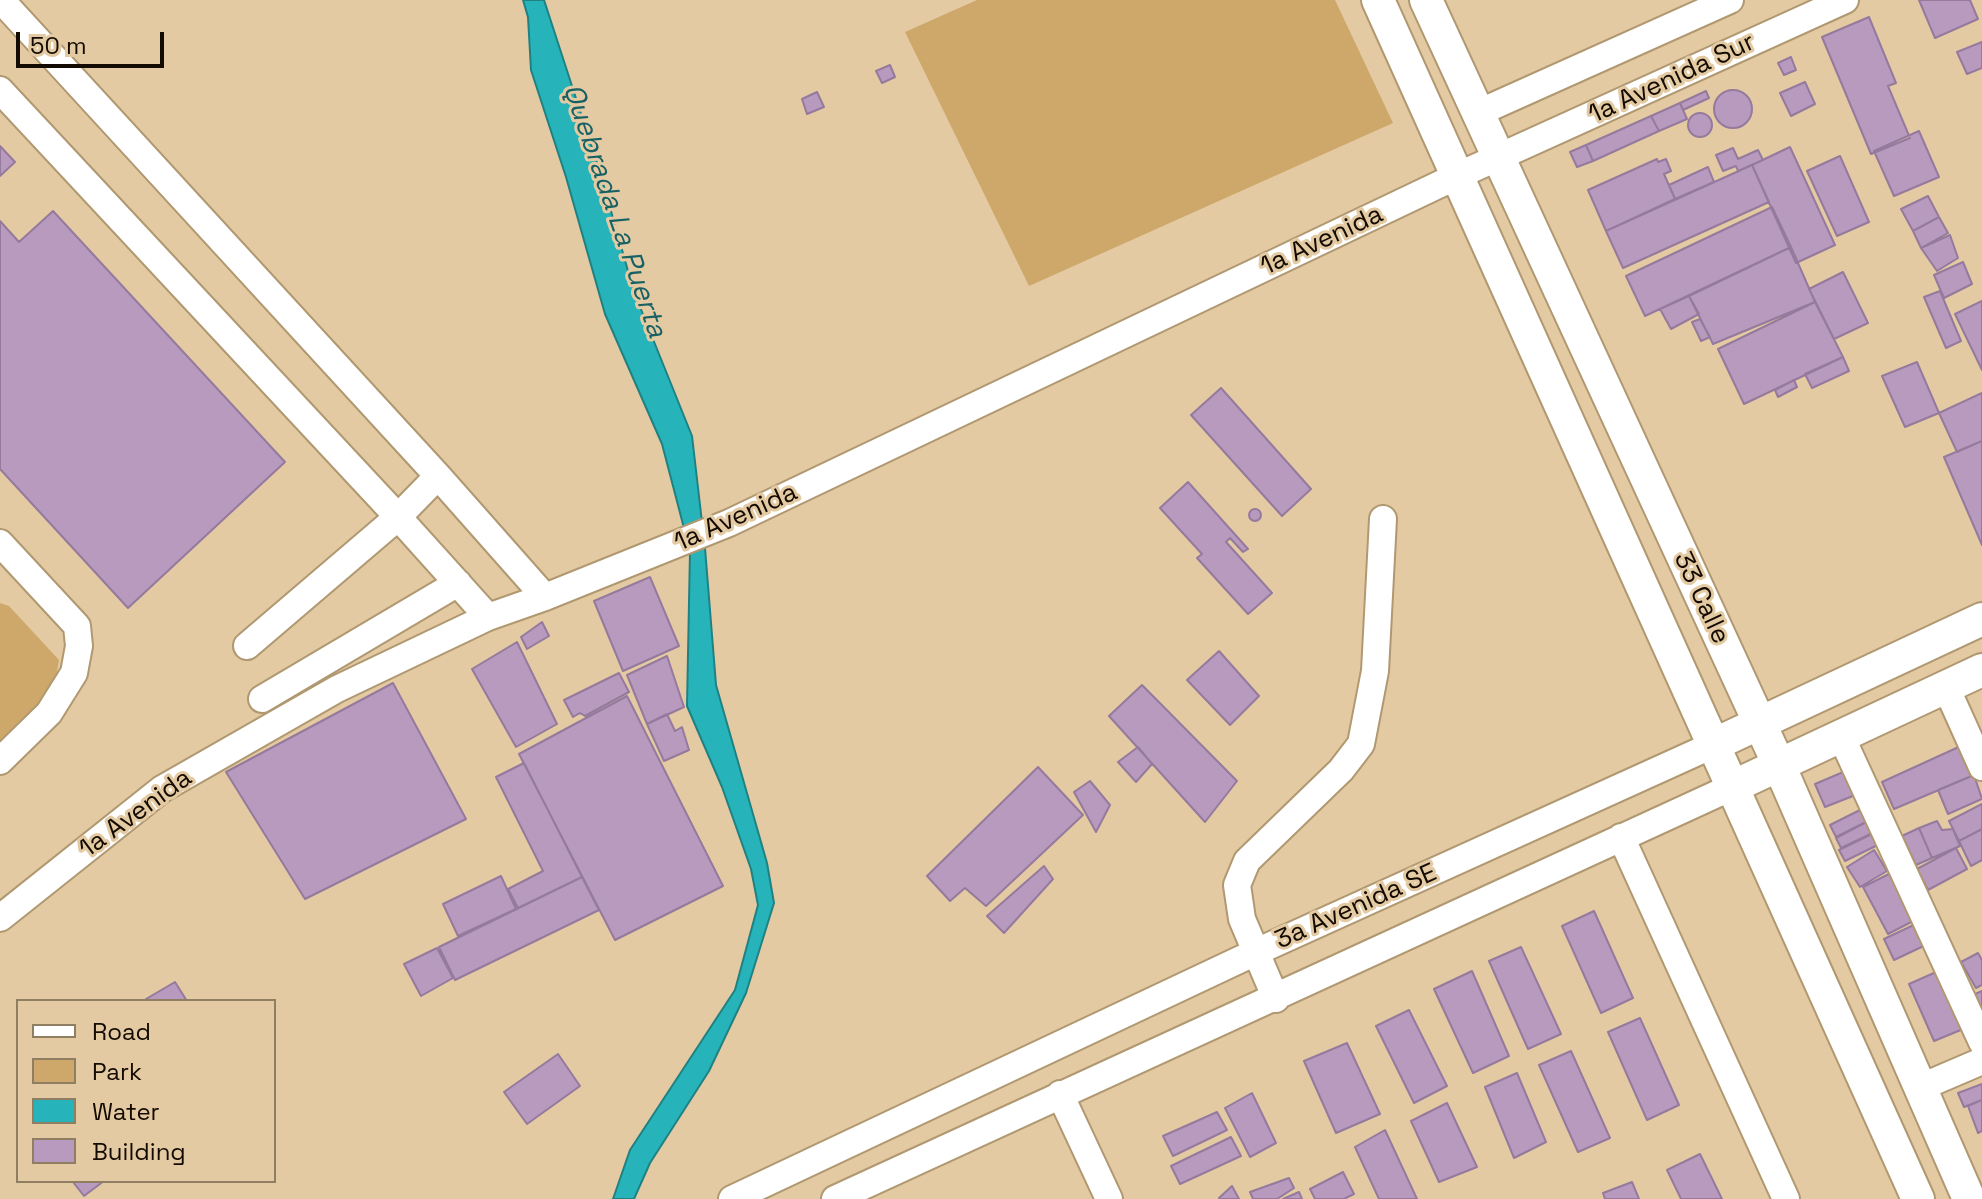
<!DOCTYPE html>
<style>
body{margin:0}
#map{position:relative;width:1982px;height:1199px;overflow:hidden;background:#e3caa2;font-family:"Space Grotesk",sans-serif}
canvas{display:block}
.legend{position:absolute;left:16px;top:999px;width:260px;height:184px;box-sizing:border-box;background:#e3caa2;border:2px solid #907e62;margin:0;padding:10px 14px;list-style:none;font-size:24px;color:#130b01}
.legend li{display:flex;align-items:center;gap:16px;height:40px}
.legend b{width:40px;border:2px solid #907e62}
.scale{position:absolute;left:16px;top:32px;width:148px;height:36px;box-sizing:border-box;border:4px solid #130b01;border-top:0;padding-left:10px;font-size:24px;line-height:28px;white-space:nowrap;color:#130b01;-webkit-text-stroke:6px #e3caa2;paint-order:stroke}
</style>
<div id="map">
<canvas width="1982" height="1199"></canvas>
<ul class="legend">
<li><b style="height:10px;background:#fff"></b>Road</li>
<li><b style="height:22px;background:#cda86a"></b>Park</li>
<li><b style="height:22px;background:#26b4ba"></b>Water</li>
<li><b style="height:22px;background:#b79abe"></b>Building</li>
</ul>
<div class="scale">50 m</div>
</div>
<script>
const c = document.querySelector('canvas').getContext('2d');
c.lineJoin = 'round';
function paint(path, color) {
  c.fillStyle = color;
  c.fill(path, 'evenodd');
}
function trace(path, color, width, dash) {
  c.strokeStyle = color;
  c.lineWidth = width;
  c.lineCap = dash ? 'butt' : 'round';
  c.setLineDash(dash || []);
  c.stroke(path);
}
function label(font, color, halo, rows, align = 'center') {
  c.font = font + ' "Space Grotesk",sans-serif';
  c.lineWidth = 6;
  c.setLineDash([]);
  c.textBaseline = 'middle';
  c.strokeStyle = halo;
  c.fillStyle = color;
  for (const [text, x, y, turn = 0] of rows) {
    c.save();
    c.translate(x, y);
    c.rotate((+turn || 0) * Math.PI / 180);
    c.textAlign = isNaN(turn) ? turn : align;
    if (halo) c.strokeText(text, 0, 0);
    c.fillText(text, 0, 0);
    c.restore();
  }
}
paint(new Path2D(`
 M977,0H1335L1393,123L1029,286L905,32Z
 M0,603L9,606L59,660L53,694L0,747Z`), '#cda86a');
const water = new Path2D(`
 M523,0H544L599,169L634,292L692,436L705,548L716,685L767,863L774,903L746,993L709,1071L650,1163L634,1199H613L630,1150L735,990L758,905L751,869L722,787L687,706L690,551L662,444L605,314L566,177L531,70L528,17Z`);
paint(water, '#26b4ba');
trace(water, '#208182', 2);
const building = new Path2D(`
 M1919,0H1970L1978,19L1935,38Z
 M1869,17L1896,83L1888,86L1910,138L1871,154L1822,37Z
 M1982,42V68L1967,74L1957,52Z
 M1791,57L1796,70L1784,75L1778,63Z
 M890,65L895,77L882,83L876,71Z
 M1805,82L1815,104L1791,116L1780,93Z
 M1714 109a19 19 0 1 1 38 0a19 19 0 1 1-38 0Z
 M1706,91L1709,98L1683,110L1680,103Z
 M817,92L824,107L807,114L802,99Z
 M1680,103L1687,119L1659,131L1651,116Z
 M1688 125a12 12 0 1 1 24 0a12 12 0 1 1-24 0Z
 M1651,116L1659,131L1593,161L1586,145Z
 M1919,131L1939,177L1894,196L1874,151Z
 M1586,145L1593,161L1577,167L1570,152Z
 M0,146L15,162L0,176Z
 M1790,147L1835,245L1796,263L1752,165Z
 M1733,148L1738,159L1758,150L1763,160L1738,171L1736,166L1723,171L1716,155Z
 M1840,156L1869,222L1837,236L1807,171Z
 M1657,159L1658,162L1666,159L1671,171L1664,174L1675,199L1606,231L1588,190Z
 M1752,165L1769,202L1623,268L1606,231Z
 M1708,167L1714,182L1675,199L1669,185Z
 M1928,196L1939,217L1913,231L1901,209Z
 M1772,207L1791,247L1645,316L1626,276Z
 M53,211L285,462L128,608L0,469V221L19,242Z
 M1939,217L1948,233L1921,248L1913,231Z
 M1950,235L1958,258L1937,271L1921,248Z
 M1791,247L1815,302L1713,344L1689,296Z
 M1963,262L1972,284L1944,298L1934,275Z
 M1843,272L1868,323L1834,339L1809,289Z
 M1940,291L1961,341L1946,348L1924,297Z
 M1689,296L1699,314L1671,329L1660,309Z
 M1982,301V370L1955,314Z
 M1815,302L1843,357L1744,404L1718,349Z
 M1700,319L1710,337L1701,341L1692,322Z
 M1843,357L1849,371L1812,388L1805,374Z
 M1917,362L1939,413L1905,427L1882,376Z
 M1794,380L1797,387L1778,397L1775,390Z
 M1221,388L1311,489L1282,516L1191,415Z
 M1982,393V441L1957,452L1939,413Z
 M1982,441V545L1944,457Z
 M1188,482L1248,549L1243,552L1230,538L1226,542L1272,593L1248,614L1197,558L1202,554L1160,508Z
 M1249 515a6 6 0 1 1 12 0a6 6 0 1 1-12 0Z
 M650,577L679,646L623,671L594,601Z
 M542,622L549,636L527,649L521,637Z
 M517,642L557,724L516,747L472,669Z
 M1219,651L1259,696L1230,725L1187,680Z
 M667,656L684,707L647,724L627,675Z
 M619,673L629,692L585,716L580,713L573,717L564,700Z
 M393,683L466,819L305,899L226,772Z
 M1142,685L1237,781L1205,822L1109,716Z
 M627,696L723,886L615,940L519,754Z
 M667,714L675,731L682,727L689,750L664,761L647,724Z
 M1963,745L1974,775L1894,809L1882,782Z
 M1138,747L1152,764L1136,782L1118,762Z
 M524,763L582,877L518,908L508,889L543,871L496,777Z
 M1038,767L1083,815L986,906L965,888L950,901L927,876Z
 M1848,770L1858,794L1825,807L1815,784Z
 M1974,775L1982,799L1948,814L1938,790Z
 M1090,781L1110,805L1096,832L1074,792Z
 M1982,804V829L1959,841L1949,821Z
 M1868,806L1874,818L1836,837L1830,825Z
 M1874,818L1879,830L1841,848L1836,838Z
 M1937,821L1942,830L1953,829L1960,846L1932,858L1919,828Z
 M1919,828L1932,858L1916,865L1902,836Z
 M1982,829V860L1971,866L1959,841Z
 M1880,830L1886,841L1845,861L1839,850Z
 M1956,848L1967,869L1928,890L1917,869Z
 M1874,850L1887,871L1860,887L1847,867Z
 M1044,866L1053,879L1004,933L987,916Z
 M1897,870L1921,917L1888,934L1863,887Z
 M501,876L516,909L458,936L443,904Z
 M582,877L599,910L455,980L439,947Z
 M1594,911L1633,998L1601,1013L1562,926Z
 M1920,922L1930,943L1894,960L1884,939Z
 M1521,947L1561,1034L1528,1049L1489,961Z
 M437,948L453,978L421,996L404,964Z
 M1978,953L1982,960V985L1976,988L1961,962Z
 M1943,969L1968,1027L1934,1041L1909,984Z
 M1472,971L1509,1056L1473,1073L1434,989Z
 M175,982L187,1001H147L146,999Z
 M1982,991V1015L1973,995Z
 M1409,1010L1447,1086L1414,1103L1376,1026Z
 M1640,1018L1679,1105L1647,1120L1608,1032Z
 M1347,1043L1380,1114L1336,1133L1304,1061Z
 M1571,1051L1610,1138L1578,1152L1539,1065Z
 M558,1054L580,1086L527,1124L504,1092Z
 M1517,1073L1546,1142L1514,1158L1485,1087Z
 M1982,1084V1100L1964,1107L1958,1093Z
 M1252,1093L1276,1143L1250,1157L1225,1108Z
 M1982,1100V1131L1978,1133L1968,1106Z
 M1447,1103L1477,1167L1439,1182L1411,1121Z
 M1217,1112L1227,1130L1173,1156L1163,1136Z
 M1385,1130L1417,1199H1379L1355,1147Z
 M1231,1137L1241,1156L1180,1184L1171,1166Z
 M1700,1154L1722,1199H1681L1667,1170Z
 M1343,1172L1354,1194L1344,1199H1315L1310,1189Z
 M1289,1178L1294,1188L1277,1199H1253L1250,1192Z
 M75,1181H104L84,1196L73,1182Z
 M1632,1182L1639,1199H1605L1603,1193Z
 M1232,1186L1239,1199H1220L1219,1198Z
 M1299,1192L1302,1199H1283Z`);
paint(building, '#b79abe');
trace(building, '#957a9d', 2);
const minor = new Path2D(`
 M1,0L438,476L545,597
 M0,90L398,517L488,617
 M1478,113L1730,0
 M0,543L77,626L79,646L74,673L49,713L0,761
 M247,646L398,517L438,476
 M1946,687L1982,767
 M262,699L458,583
 M1841,736L1982,1042
 M1621,837L1786,1199
 M0,918L162,789L337,689L488,617L545,597L729,523L1457,176L1845,0
 M1276,999L1242,919L1237,885L1247,861L1341,770L1361,744L1375,671L1383,519
 M1919,1088L1982,1061
 M1060,1094L1109,1199
 M732,1199L1256,952L1713,745
 M835,1199L1732,787`);
const major = new Path2D(`
 M1378,0L1918,1199
 M1426,0L1779,765L1969,1199
 M1713,745L1982,619
 M1732,787L1982,670`);
trace(minor, '#b09871', 30);
trace(major, '#b09871', 36);
trace(minor, '#fff', 26);
trace(major, '#fff', 32);
label('26px', '#130b01', '#e3caa2', [
 ["1a Avenida Sur",1672,79,-25],
 ["1a Avenida",1322,241,-25],
 ["1a Avenida",736,518,-24],
 ["33 Calle",1701,598,65],
 ["1a Avenida",136,814,-36],
 ["3a Avenida SE",1356,907,-24]
]);
label('italic 28px', '#176063', '#e3caa2', [
 ["Quebrada La Puerta",614,211,71]
]);
</script>
